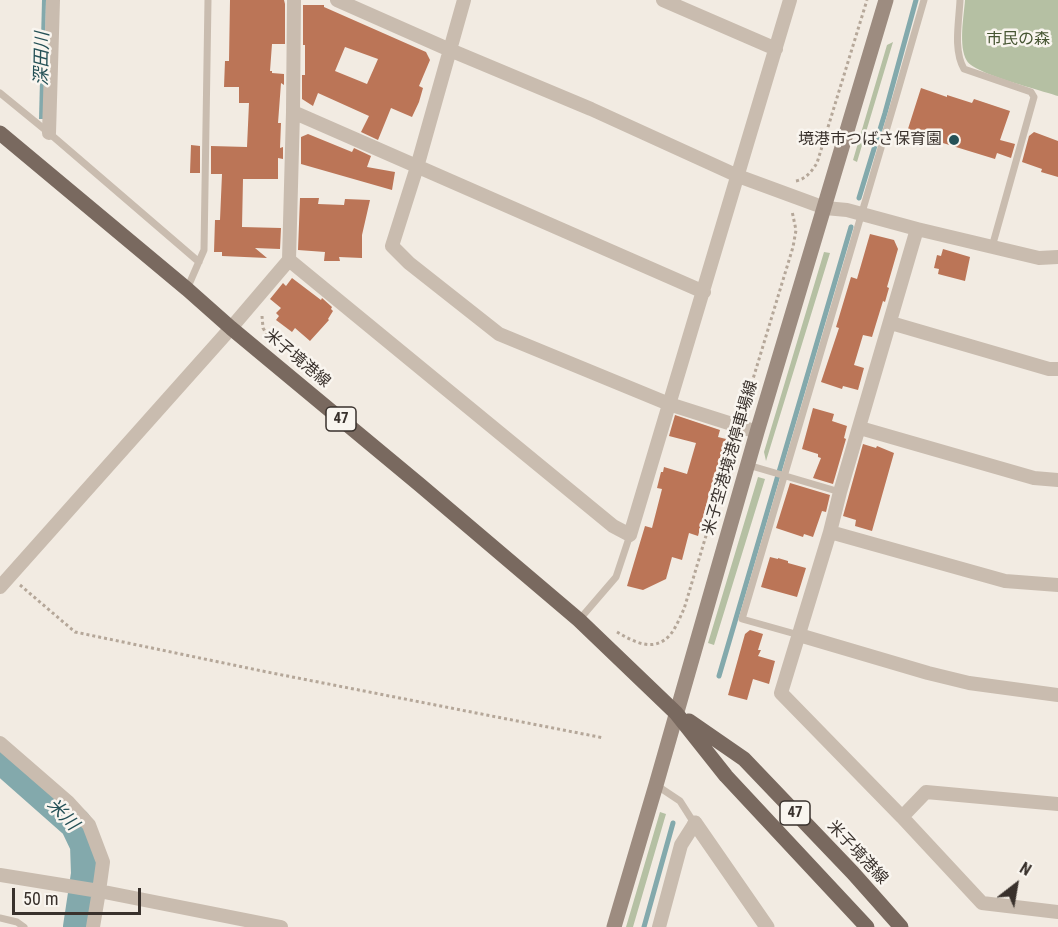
<!DOCTYPE html>
<meta charset="utf-8">
<style>
body{margin:0}
#map{position:relative;width:1058px;height:927px;overflow:hidden;background:#f2ebe2;font-family:"Roboto Condensed",sans-serif}
canvas{display:block}
.north{position:absolute;left:986px;top:855px;width:60px;height:60px;-webkit-text-stroke:4px #f9f5ef;paint-order:stroke;rotate:31deg;font-size:16px;font-weight:700;line-height:24px;text-align:center;color:#39312c}
.north::after{content:'';display:block;margin:auto;width:21px;height:27px;background:#39312c;clip-path:polygon(50% 0,100% 100%,50% 72%,0 100%)}
.scale{position:absolute;left:12px;top:888px;width:129px;height:27px;box-sizing:border-box;border:3px solid #39312c;border-top:0;padding-left:8px;font-size:18px;line-height:21px;white-space:nowrap;color:#39312c;-webkit-text-stroke:4px #f9f5ef;paint-order:stroke}
</style>
<div id="map">
<canvas width="1058" height="927"></canvas>
<div class="north">N</div>
<div class="scale">50 m</div>
</div>
<script>
const c = document.querySelector('canvas').getContext('2d');
c.lineJoin = 'round';
function paint(path, color) {
  c.fillStyle = color;
  c.fill(path, 'evenodd');
}
function trace(path, color, width, dash) {
  c.strokeStyle = color;
  c.lineWidth = width;
  c.lineCap = dash ? 'butt' : 'round';
  c.setLineDash(dash || []);
  c.stroke(path);
}
function label(font, color, halo, rows, align = 'center') {
  c.font = font + ' "Roboto Condensed","Noto Sans JP",sans-serif';
  c.lineWidth = 5;
  c.setLineDash([]);
  c.textBaseline = 'middle';
  c.strokeStyle = halo;
  c.fillStyle = color;
  for (const [text, x, y, turn = 0] of rows) {
    c.save();
    c.translate(x, y);
    c.rotate((+turn || 0) * Math.PI / 180);
    c.textAlign = isNaN(turn) ? turn : align;
    if (halo) c.strokeText(text, 0, 0);
    c.fillText(text, 0, 0);
    c.restore();
  }
}
paint(new Path2D(`
 M965,0H1058V96C1040,90 975,74 967,61C958,46 964,16 965,0Z
 M893,42L857,162L853,160L887,45Z
 M824,252L830,253L766,461L764,452Z
 M758,477L765,479L714,645L708,643Z
 M660,812L666,814L633,927H626Z`), '#b5c0a3');
paint(new Path2D(`
 M42,0H46L44,119H39Z`), '#83a9ac');
trace(new Path2D(`
 M859,198L885,113L916,0
 M719,676L851,227
 M644,927L673,823`), '#83a9ac', 5);
trace(new Path2D(`
 M0,757L76,824L86,845L87,874L79,927`), '#83a9ac', 32);
paint(new Path2D(`
 M230,0H284L285,4V44H272L270,71H272V73L284,74V85L281,83L278,123H281L280,148L283,147V159L278,158V179H243L242,227L281,228L280,249L255,248L267,258L222,256V252H214L215,220H220L222,174H211V146L247,147L249,103H239V87H224L225,61H229Z
 M303,5H324V7L426,52L430,60L419,86L423,88L419,102L412,117L391,108L378,140L361,132L369,116L318,93L313,106L302,99V75H305V45H303ZM345,47L378,59L367,84L335,71Z
 M921,88L947,97V95L972,103L974,99L1010,111L1000,140L1015,144L1011,158L997,153L995,159L907,132Z
 M1034,132L1058,141V177L1041,172L1042,169L1022,162L1029,136Z
 M308,134L352,152L354,148L371,156L367,167L395,172L392,190L301,164V137Z
 M191,145L200,146V173H190Z
 M300,198H319L318,204L344,205L345,199L370,200L362,235V258L339,257L340,261H324L325,252L298,250Z
 M870,234L894,240L898,249L887,287L889,288L885,302L883,301L872,337L863,335L854,365L864,368L858,390L843,386L842,389L821,382L839,328L836,327L851,277L857,279Z
 M943,249L970,257L965,281L938,274L939,269L934,268L937,255L941,256Z
 M292,278L321,300L322,298L332,307L331,309L333,311L328,319L329,320L310,341L295,328L292,332L276,320L279,316L276,313L281,308L270,299L283,283L286,286Z
 M813,408L834,414L832,421L847,426L844,438L846,439L833,484L813,478L821,458L818,457V454L802,449Z
 M675,415L720,430L718,437L726,439L710,490L698,536L689,533L682,560L672,557L666,579L643,590L627,586L645,526L652,528L662,489L657,488L661,472H663L664,467L687,474L696,443L669,436Z
 M863,444L876,448L877,446L894,453L872,531L855,526L856,520L843,516Z
 M790,483L830,495L826,512L822,511L813,537L804,534L803,537L776,528Z
 M770,557L778,559V558L788,561V563L806,568L797,597L761,587Z
 M750,630L763,634L758,650H761L758,656L775,661L769,684L753,679L747,700L728,695L745,634Z`), '#bb7557');
trace(new Path2D(`
 M796,181C806,179 812,171 817,163L867,0
 M262,316L263,328L269,338
 M743,412L793,247L796,230L792,211
 M20,585L75,632L267,672L604,738
 M617,632C634,642 654,653 670,635C676,628 680,617 684,609L735,439`), '#b5a799', 3, [3, 3]);
trace(new Path2D(`
 M960,0C959,22 953,50 964,69L1031,92L1034,97L992,247
 M0,93L49,133L199,262
 M187,289L204,250L208,0
 M748,465L840,492
 M579,620L616,577L630,535
 M799,635L742,619C802,413 865,207 924,0
 M656,785L680,801L694,823
 M0,918L17,922L24,927`), '#c9bcaf', 7);
trace(new Path2D(`
 M337,0L450,50L591,109L738,176L825,208L847,210L917,229L1039,258L1058,257
 M464,0L417,167L392,246L409,263L499,334L669,404L757,432
 M663,0L776,49
 M293,112L704,292
 M49,133L53,0
 M917,229L840,492L830,532L781,693L902,817L982,903L1058,912
 M289,260L613,526L630,535L790,0
 M891,323L1049,369H1058
 M860,428L1034,478L1058,480
 M830,532L1005,581L1058,585
 M0,587L231,328L289,260L293,112L294,0
 M799,635L928,673L969,683L1058,695
 M0,743L68,802L89,825L103,862L99,891L93,927
 M902,817L926,792L1058,804
 M0,875L99,891L281,927
 M659,927L681,845L695,823`), '#c9bcaf', 14);
trace(new Path2D(`
 M695,823L767,927`), '#c9bcaf', 15);
trace(new Path2D(`
 M614,927L656,785L757,432L886,0`), '#9d8c80', 15);
trace(new Path2D(`
 M0,133L187,289L231,328L420,485L579,620L676,713L726,776L867,927
 M689,721L744,759L853,873L901,927`), '#79695f', 15);
for (const [x, y, r, color] of [
 [954,140,6,"#255157"]
]) {
  const dot = new Path2D();
  dot.arc(x, y, r, 0, 2 * Math.PI);
  c.fillStyle = color;
  c.fill(dot);
  trace(dot, '#f9f5ef', 2);
}
for (const [x, y, w] of [
 [341,419,30],
 [795,813,30]
]) {
  const box = new Path2D();
  box.roundRect(x - w / 2, y - 12, w, 24, 4.5);
  c.fillStyle = '#f9f5ef';
  c.fill(box);
  trace(box, '#39312c', 1.5);
}
label('bold 15px', '#39312c', null, [
 ["47",341,419],
 ["47",795,813]
]);
label('16px', '#465532', '#f9f5ef', [
 ["市民の森",1018,40]
]);
label('16px', '#39312c', '#f9f5ef', [
 ["境港市つばさ保育園",942,140]
], 'right');
label('16px', '#39312c', '#f9f5ef', [
 ["米子境港線",297,359,40],
 ["米子空港境港停車場線",731,458,-74],
 ["米子境港線",857,853,47]
]);
label('italic 18px', '#255157', '#f9f5ef', [
 ["深田川",43,59,-89],
 ["米川",62,815,46]
]);
</script>
